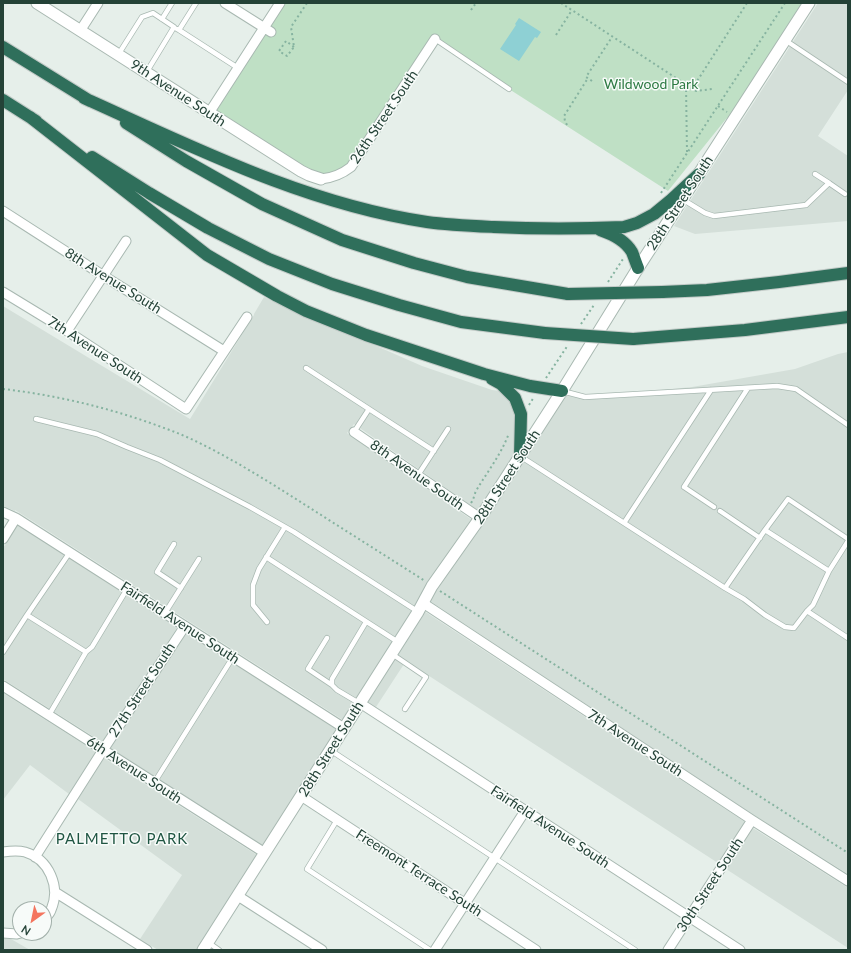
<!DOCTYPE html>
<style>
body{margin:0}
#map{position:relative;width:851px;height:953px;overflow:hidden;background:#e6efea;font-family:Lato,sans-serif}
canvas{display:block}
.frame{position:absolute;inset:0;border:4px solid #244237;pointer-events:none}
.north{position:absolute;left:12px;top:901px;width:40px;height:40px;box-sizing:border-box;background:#f7fbf9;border:1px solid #a3b1ab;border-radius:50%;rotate:213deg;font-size:11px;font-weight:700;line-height:16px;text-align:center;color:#244237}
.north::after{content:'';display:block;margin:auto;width:14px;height:18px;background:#f4755f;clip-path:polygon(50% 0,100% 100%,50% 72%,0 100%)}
</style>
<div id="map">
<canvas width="851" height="953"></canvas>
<div class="frame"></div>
<div class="north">N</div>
</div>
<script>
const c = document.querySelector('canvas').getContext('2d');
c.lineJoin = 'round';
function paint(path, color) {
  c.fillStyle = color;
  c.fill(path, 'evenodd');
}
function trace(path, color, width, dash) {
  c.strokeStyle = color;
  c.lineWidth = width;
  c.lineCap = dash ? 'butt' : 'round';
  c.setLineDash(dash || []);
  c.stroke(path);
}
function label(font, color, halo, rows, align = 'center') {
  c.font = font + ' Lato,sans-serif';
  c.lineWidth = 3;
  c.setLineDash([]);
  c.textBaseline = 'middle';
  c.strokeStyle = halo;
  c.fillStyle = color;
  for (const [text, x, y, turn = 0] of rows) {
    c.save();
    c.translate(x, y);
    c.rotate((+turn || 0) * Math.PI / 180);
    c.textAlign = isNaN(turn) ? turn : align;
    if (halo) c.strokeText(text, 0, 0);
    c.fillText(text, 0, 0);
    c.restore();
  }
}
paint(new Path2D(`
 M818,3H848V90L818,136L848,156V221L695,234L674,226Z
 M264,297L304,316L365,341L422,366L492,390L500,391L510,401L516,418L515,455L479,511L354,424L347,433L472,520L419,600L343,720L23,515L15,510V511L3,506V306L190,419L254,315V314Z
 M848,352V874L755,816L430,601L437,588L487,517L523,461H526V458L564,397L566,398V396L586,397L692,387L795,369L838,354Z
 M18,525L177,628L102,742L3,679V548Z
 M424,611L745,822L718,863L406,661L376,707L367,701Z
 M186,633L337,730L263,846L110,748Z
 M3,693L96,752L69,794L30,765L3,800Z
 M104,758L257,855L197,950H158L140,939L182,875L78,799Z
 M753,828L848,888V948L726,869Z
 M3,938L11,939L30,950H3Z`), '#d4dfd9');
paint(new Path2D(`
 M280,3H809L742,108L726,119L668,191L509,89L435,40L354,162L321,179L209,113Z`), '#bfe0c5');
paint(new Path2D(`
 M519,18L541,32L537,38L535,37L519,61L500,49L516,25L515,24Z`), '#8ed0d4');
const service = new Path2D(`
 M162,19L172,3
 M177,29L179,30L196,3
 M179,30L238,68
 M435,39L509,89
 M785,40L848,82
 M118,55L142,17L153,13L174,27L146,73
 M815,174L829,183
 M682,199L705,213L714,216L806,205L829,183L845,194
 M306,368L369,409
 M562,391L585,397L777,386L796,389L848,425
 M36,419L97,434L127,447L160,460L250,507L294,532L417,611
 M354,432L369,409L434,451
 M520,456L725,588L765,530L829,571L848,541
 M418,475L448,429
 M714,507L684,487L748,388
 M720,511L760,538
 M624,523L711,390
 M765,530L788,499L848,539
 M174,544L157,572L181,588
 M266,557L398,642
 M725,588L744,599L765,615L785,627L794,628L807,611L813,605L829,571
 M807,611L848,638
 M165,613L199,559
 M27,615L86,652
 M267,622L253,605V585L259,569L285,527
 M327,638L308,669L332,685
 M3,652L27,615L70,552
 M392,654L426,677L405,709
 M359,703L337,690L332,685V679L366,622
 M49,715L86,652L92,647L127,589
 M330,750L635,950
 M154,783L233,657
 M337,820L307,869L430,950
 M209,943L219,950`);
const minor = new Path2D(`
 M225,3L271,32
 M80,31L98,3
 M209,113L280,3
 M321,179C333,178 342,174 351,167L435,39
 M3,211L104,276L224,351
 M3,292L67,331L186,409L247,317
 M67,331L126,241
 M354,432L480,518
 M3,512L16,518L344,728
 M3,539L16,518
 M423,603L752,820L848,881
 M3,686L265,853
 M360,703L740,950
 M301,796L536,950
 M3,852C10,851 17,850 25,852C49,859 61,887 51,910C50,914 46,917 44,920
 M35,857L103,750L185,626
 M55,892L147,950
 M238,896L322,950
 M3,933L17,934L21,933
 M435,950L525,811
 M668,950L752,820`);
const tertiary = new Path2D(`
 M37,3L301,171L309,175L321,179
 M203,950L418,612L432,586L480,518L520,456L562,391L638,268L809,3`);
const motorway = new Path2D(`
 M3,47L90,101
 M84,98C195,148 306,204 427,222C448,225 472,226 494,227C537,229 580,229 624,227L637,223L654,214L671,200L699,174
 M3,100L36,121
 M30,117L207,255L277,296L306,311L366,335L484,374L530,386L562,391
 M126,123L186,161L262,204L342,240L414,263L467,277L568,294
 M92,157L149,193L208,228L269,259L332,284L399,305L461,322L545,333
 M600,230C612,234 625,240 632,252C634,257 636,263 638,268
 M662,292L707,290L779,282L848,273
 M633,339L745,330L848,317
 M492,379L501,384L515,398L521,414L520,456`);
trace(service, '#a8b8b1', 6);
trace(minor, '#a8b8b1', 11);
trace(tertiary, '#a8b8b1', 13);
trace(motorway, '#c2cac7', 14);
trace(new Path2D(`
 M561,3L696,91L712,89
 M471,10L476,3
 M556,35L572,10
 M294,47L286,41L279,51L287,56L294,47L291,27L307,3
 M592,81L586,77L612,37
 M686,85L687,153
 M692,89L747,3
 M718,106L727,112
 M567,125L565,121L564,116L588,78
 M661,193L785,3
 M608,282L623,259
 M581,324L594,305
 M546,378L568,345
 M3,389C55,395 106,407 156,425C167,429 178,433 189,438C230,457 269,482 307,506C346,531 386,556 425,581
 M529,405L534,397
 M471,503C474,499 474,495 476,491C487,472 501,455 509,433
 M440,591L848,853`), '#86b3a0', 2, [2, 3]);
trace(service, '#fff', 4.5);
trace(minor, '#fff', 9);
trace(tertiary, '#fff', 11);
trace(motorway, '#2f6f5b', 12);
const motorwayBridge = new Path2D(`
 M568,294L662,292
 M545,333L633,339`);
trace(motorwayBridge, '#c2cac7', 14, []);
trace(motorwayBridge, '#2f6f5b', 12);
label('14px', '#2d7a43', '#f7fbf9', [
 ["Wildwood Park",651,84]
]);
label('14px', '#244237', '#f7fbf9', [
 ["9th Avenue South",178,93,33],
 ["26th Street South",384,117,-56],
 ["28th Street South",680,203,-57],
 ["8th Avenue South",113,281,32],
 ["7th Avenue South",95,350,33],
 ["8th Avenue South",417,475,35],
 ["28th Street South",507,477,-57],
 ["Fairfield Avenue South",180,623,33],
 ["27th Street South",142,690,-57],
 ["7th Avenue South",635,743,33],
 ["28th Street South",331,749,-58],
 ["6th Avenue South",134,770,33],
 ["Fairfield Avenue South",550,827,33],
 ["Freemont Terrace South",419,873,33],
 ["30th Street South",710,885,-57]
]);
c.letterSpacing = '1px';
label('15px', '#1f5542', '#f7fbf9', [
 ["PALMETTO PARK",122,839]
]);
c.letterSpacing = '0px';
</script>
